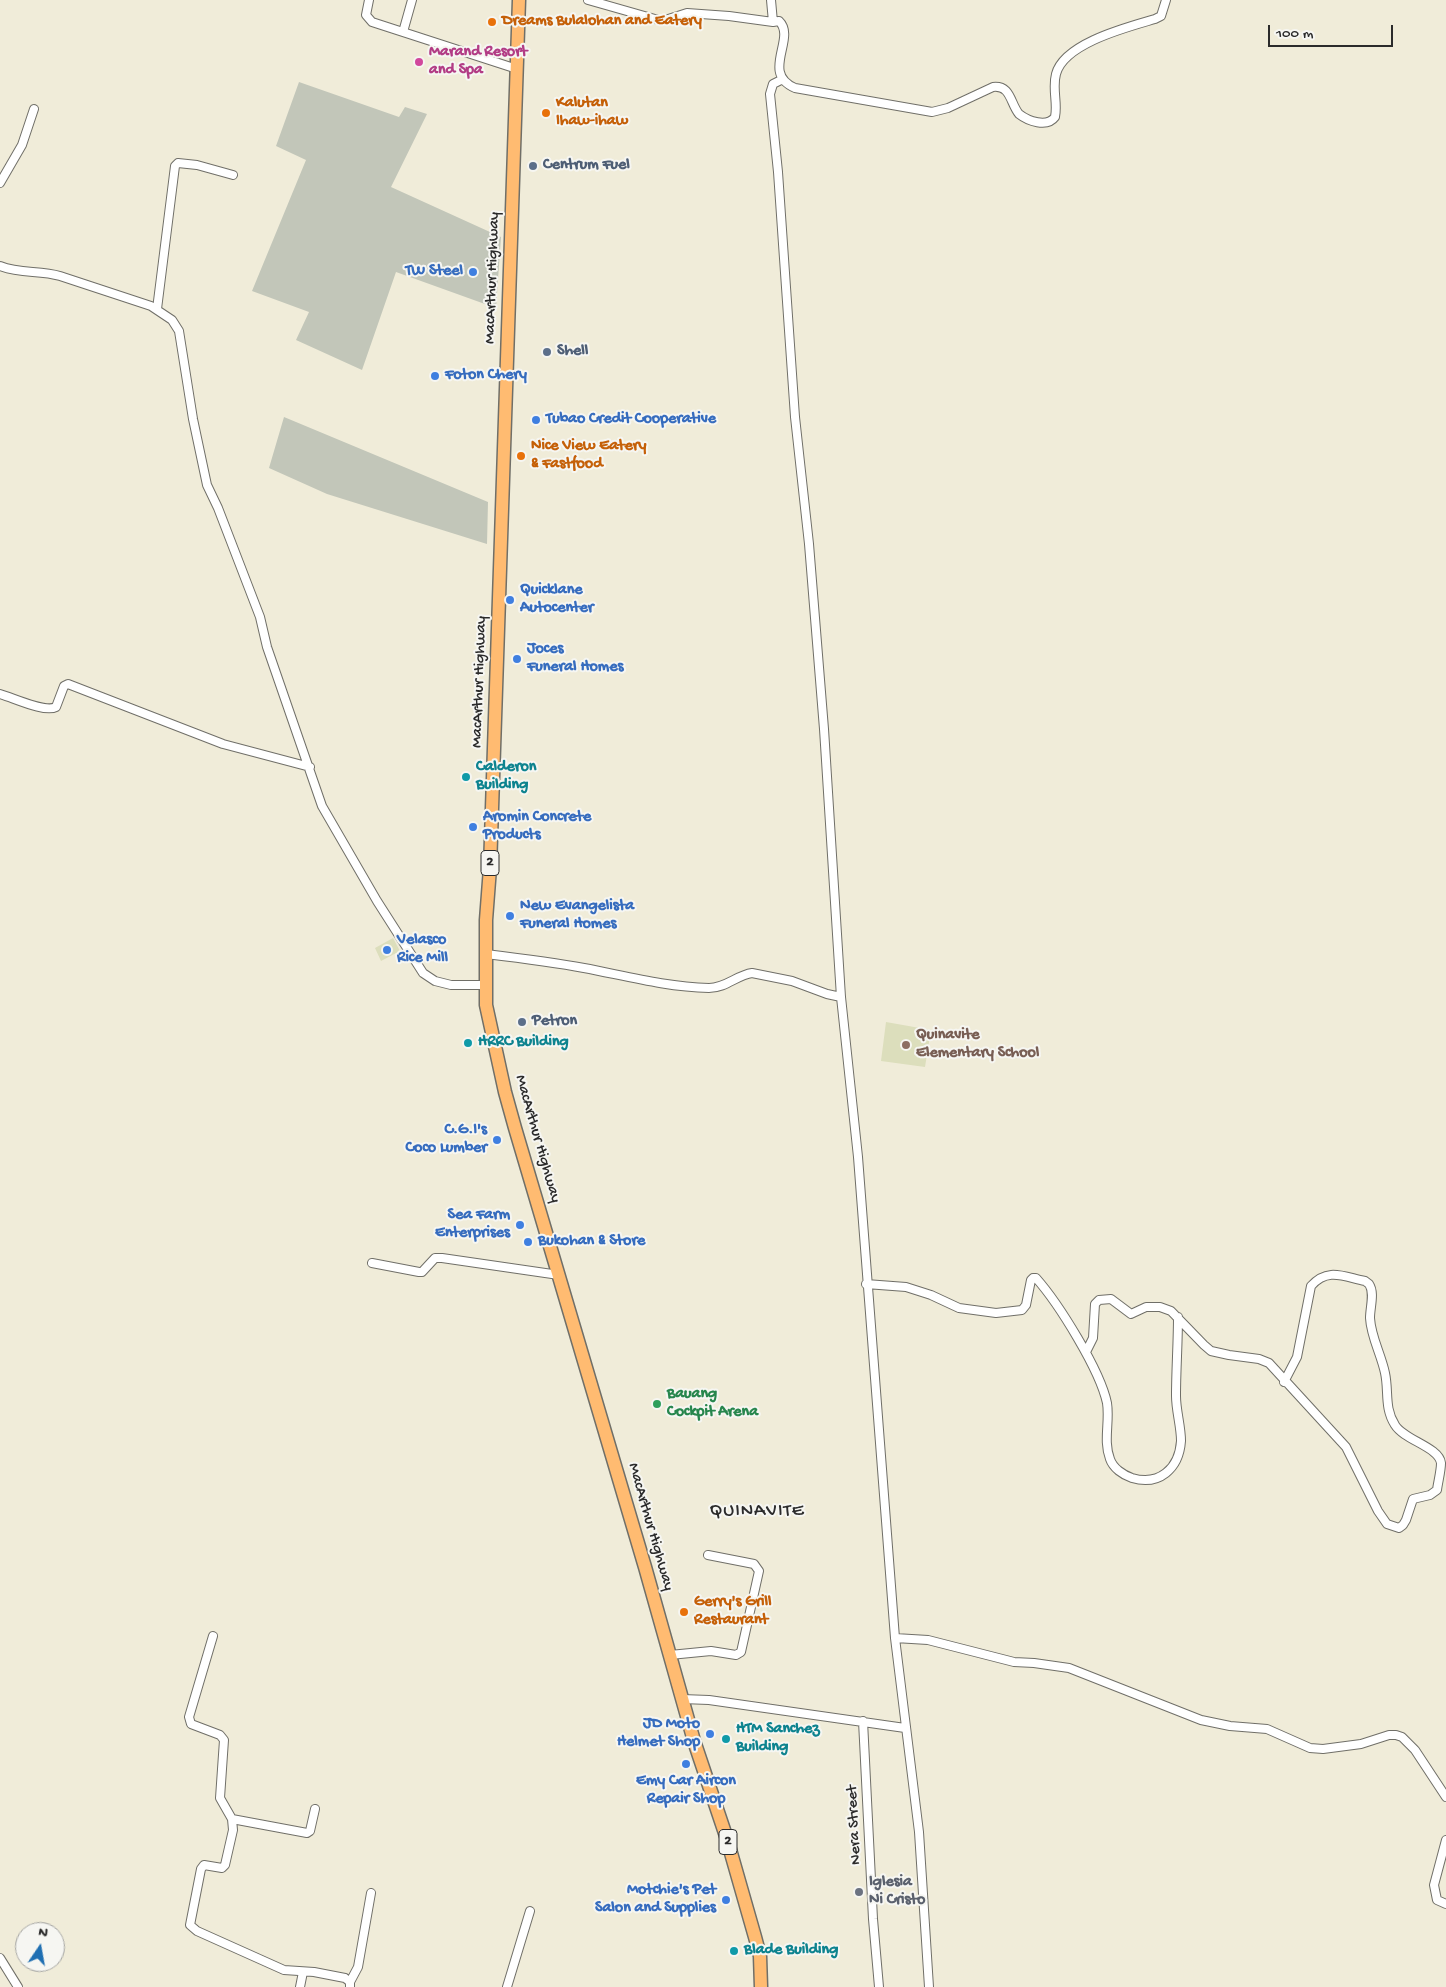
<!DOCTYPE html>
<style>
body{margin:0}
#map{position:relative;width:1446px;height:1987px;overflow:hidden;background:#f0ecd9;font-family:"Gochi Hand",sans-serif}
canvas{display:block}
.north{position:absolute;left:15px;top:1922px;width:50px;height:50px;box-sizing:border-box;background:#f6f6f2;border:1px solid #a5a5a2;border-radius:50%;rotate:12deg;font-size:14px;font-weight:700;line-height:20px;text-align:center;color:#2b2b2b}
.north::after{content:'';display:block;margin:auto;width:18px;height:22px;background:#1f6fb2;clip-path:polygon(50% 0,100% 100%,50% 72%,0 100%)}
.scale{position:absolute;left:1268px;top:25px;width:125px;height:22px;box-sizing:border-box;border:2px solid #2b2b2b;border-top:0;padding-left:6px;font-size:15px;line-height:18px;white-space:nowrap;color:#2b2b2b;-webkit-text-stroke:4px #f6f6f2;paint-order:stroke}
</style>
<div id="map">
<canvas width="1446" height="1987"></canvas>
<div class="north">N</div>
<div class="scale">100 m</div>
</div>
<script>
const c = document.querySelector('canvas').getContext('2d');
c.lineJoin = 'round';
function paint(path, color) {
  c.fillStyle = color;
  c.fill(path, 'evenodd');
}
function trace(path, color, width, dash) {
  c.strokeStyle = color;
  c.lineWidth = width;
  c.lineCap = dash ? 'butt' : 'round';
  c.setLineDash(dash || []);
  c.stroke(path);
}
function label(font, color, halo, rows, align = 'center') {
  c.font = font + ' "Gochi Hand",sans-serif';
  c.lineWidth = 4;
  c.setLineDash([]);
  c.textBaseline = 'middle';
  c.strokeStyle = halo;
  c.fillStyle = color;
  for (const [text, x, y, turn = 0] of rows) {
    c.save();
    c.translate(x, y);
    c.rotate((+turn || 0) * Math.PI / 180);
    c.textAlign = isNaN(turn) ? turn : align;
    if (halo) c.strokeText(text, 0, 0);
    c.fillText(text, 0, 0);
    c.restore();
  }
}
paint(new Path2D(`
 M393,938L400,951L381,961L375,948Z
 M886,1022L931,1030L925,1067L881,1061Z`), '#dcdebc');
paint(new Path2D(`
 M299,82L399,117L405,107L427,114L391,187L501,237L496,308L396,272L362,370L296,340L309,312L252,291L306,160L276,146Z
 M284,417L488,502L487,544L327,494L269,468Z`), '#c2c6b9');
const minor = new Path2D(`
 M369,0L366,15L372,22L517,69
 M588,0L662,21L687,13L729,16L773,22L779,21C797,38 760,73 795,88L932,112L948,108L993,87C1011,85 1010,103 1019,114C1028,121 1047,128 1055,117C1058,103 1052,89 1056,74C1064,43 1128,27 1155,19L1161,16L1166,0
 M771,0L773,22
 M403,32L412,0
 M783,79L773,84L770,94L778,172L795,417L809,544L824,729L841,997L858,1157L895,1638L919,1832L929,1987
 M0,183L22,145L34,109
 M0,266C20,274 40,270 60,276L151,306L172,320L179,331L193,419L207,485L218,508L260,617L267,647L322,806L377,901L423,973L435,981L451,985H486
 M157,309L175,166L178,163L197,165L233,175
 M0,694C14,698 45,713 56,707L64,686L68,684L223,744L310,767
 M486,954C519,958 552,962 584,968C626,976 666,987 709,988C726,988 737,975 752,973L792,981L827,994L841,997
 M372,1263L419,1272H422L435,1258H442L559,1275
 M866,1284L906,1287L931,1295L959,1308L996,1313L1022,1310L1026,1305L1031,1280L1033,1278H1036C1059,1304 1100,1370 1107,1403C1110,1421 1103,1441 1110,1459C1113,1468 1123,1475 1132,1478C1159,1486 1179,1469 1181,1441C1181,1426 1176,1411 1176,1396C1176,1370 1178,1343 1178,1317
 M1086,1352L1093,1338L1095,1304L1099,1300L1111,1299L1131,1314L1146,1307H1160L1171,1311L1204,1345L1211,1351L1229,1355L1259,1359L1269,1363L1346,1447L1378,1511L1387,1524L1399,1528L1403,1525L1406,1520L1413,1499L1430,1495L1437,1490C1438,1482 1441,1471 1441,1463C1439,1447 1404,1440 1395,1425C1384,1408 1389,1391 1385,1373C1381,1354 1371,1337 1370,1318C1370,1307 1375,1293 1369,1284L1365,1281C1344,1277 1328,1267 1311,1286L1297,1357L1284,1382
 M213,1636L189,1717L191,1724L220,1735L224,1740L220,1798L232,1819L233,1830L225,1865L222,1868L204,1865L201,1869L190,1925L197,1931L284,1970L314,1972L345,1978L350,1982V1987
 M895,1638L928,1640L1014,1662L1034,1663L1069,1668L1201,1720L1230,1726L1267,1729L1310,1748L1323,1749L1361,1744L1389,1735H1396L1402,1737L1415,1750L1446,1797
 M670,1655L711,1651L736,1655L741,1652L759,1571L754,1564L708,1555
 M682,1699L709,1700L905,1728
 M863,1721L873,1919L879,1987
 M232,1819L307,1833L310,1831L315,1809
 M1446,1840L1434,1885L1437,1900L1446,1904
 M0,1958L18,1987
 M350,1982L358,1967L371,1893
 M300,1987L303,1972
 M507,1987L530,1911`);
const trunk = new Path2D(`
 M519,0L490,868L486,920V1005L505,1092L515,1128L645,1567L694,1741L727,1839L755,1937L760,1956L761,1987`);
trace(minor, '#706f68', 10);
trace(trunk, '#706f68', 15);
trace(minor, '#fff', 8);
trace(trunk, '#ffbb71', 12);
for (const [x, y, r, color] of [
 [492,22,5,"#e8710a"],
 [419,62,5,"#d1479c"],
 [546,113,5,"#e8710a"],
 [533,166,5,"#5c6f8a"],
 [473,272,5,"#3f7fe0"],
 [547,352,5,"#5c6f8a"],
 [435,376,5,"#3f7fe0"],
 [536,420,5,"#3f7fe0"],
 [521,456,5,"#e8710a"],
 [510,600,5,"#3f7fe0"],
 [517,659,5,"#3f7fe0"],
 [466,777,5,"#0f9aa8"],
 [473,827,5,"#3f7fe0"],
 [510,916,5,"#3f7fe0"],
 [387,950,5,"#3f7fe0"],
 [522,1022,5,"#5c6f8a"],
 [468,1043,5,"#0f9aa8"],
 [906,1045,5,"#8d6e63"],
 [497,1140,5,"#3f7fe0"],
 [520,1225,5,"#3f7fe0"],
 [528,1242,5,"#3f7fe0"],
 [657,1404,5,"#2e9e5b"],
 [684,1612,5,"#e8710a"],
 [710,1734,5,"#3f7fe0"],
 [726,1739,5,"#0f9aa8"],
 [686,1764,5,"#3f7fe0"],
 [859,1892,5,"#6b7280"],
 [726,1900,5,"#3f7fe0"],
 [734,1951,5,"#0f9aa8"]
]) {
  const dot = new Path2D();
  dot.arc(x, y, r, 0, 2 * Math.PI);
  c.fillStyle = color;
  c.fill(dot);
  trace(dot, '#f6f6f2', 2);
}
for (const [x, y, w] of [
 [490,863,18],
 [728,1842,18]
]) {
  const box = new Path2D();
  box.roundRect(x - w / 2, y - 12.5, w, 25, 4);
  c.fillStyle = '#f6f6f2';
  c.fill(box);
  trace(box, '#2b2b2b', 1);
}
label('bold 15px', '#2b2b2b', null, [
 ["2",490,863],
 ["2",728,1842]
]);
label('bold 16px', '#c56008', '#f6f6f2', [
 ["Dreams Bulalohan and Eatery",502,22],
 ["Kalutan",556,104],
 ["Ihaw-ihaw",556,122],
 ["Nice View Eatery",531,447],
 ["& Fastfood",531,465],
 ["Gerry's Grill",694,1603],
 ["Restaurant",694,1621]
], 'left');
label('bold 16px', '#b23c85', '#f6f6f2', [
 ["Marand Resort",429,53],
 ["and Spa",429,71]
], 'left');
label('bold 16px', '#4e5e75', '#f6f6f2', [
 ["Centrum Fuel",543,166],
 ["Shell",557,352],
 ["Petron",532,1022]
], 'left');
label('bold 16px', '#366cbe', '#f6f6f2', [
 ["TW Steel",463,272,"right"],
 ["Foton Chery",445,376],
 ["Tubao Credit Cooperative",546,420],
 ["Quicklane",520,591],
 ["Autocenter",520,609],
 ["Joces",527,650],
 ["Funeral Homes",527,668],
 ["Aromin Concrete",483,818],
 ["Products",483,836],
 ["New Evangelista",520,907],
 ["Funeral Homes",520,925],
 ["Velasco",397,941],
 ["Rice Mill",397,959],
 ["C.G.I's",487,1131,"right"],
 ["Coco Lumber",487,1149,"right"],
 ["Sea Farm",510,1216,"right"],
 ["Enterprises",510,1234,"right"],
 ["Bukohan & Store",538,1242],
 ["JD Moto",700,1725,"right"],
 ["Helmet Shop",700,1743,"right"],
 ["Emy Car Aircon",686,1782,"center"],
 ["Repair Shop",686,1800,"center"],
 ["Motchie's Pet",716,1891,"right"],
 ["Salon and Supplies",716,1909,"right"]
], 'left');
label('16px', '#2b2b2b', '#f6f6f2', [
 ["MacArthur Highway",493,278,-88],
 ["MacArthur Highway",480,682,-88],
 ["MacArthur Highway",537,1139,74],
 ["MacArthur Highway",650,1527,74],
 ["Nera Street",855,1825,-93]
]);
label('bold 16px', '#0d838f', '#f6f6f2', [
 ["Calderon",476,768],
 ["Building",476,786],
 ["HRRC Building",478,1043],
 ["HTM Sanchez",736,1730],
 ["Building",736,1748],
 ["Blade Building",744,1951]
], 'left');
label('bold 16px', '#785e54', '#f6f6f2', [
 ["Quinavite",916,1036],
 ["Elementary School",916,1054]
], 'left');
label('bold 16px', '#27864d', '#f6f6f2', [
 ["Bauang",667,1395],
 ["Cockpit Arena",667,1413]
], 'left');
label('bold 16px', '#5b616d', '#f6f6f2', [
 ["Iglesia",869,1883],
 ["Ni Cristo",869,1901]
], 'left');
c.letterSpacing = '1px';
label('19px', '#2b2b2b', '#f6f6f2', [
 ["QUINAVITE",757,1512]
]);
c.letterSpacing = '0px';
</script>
